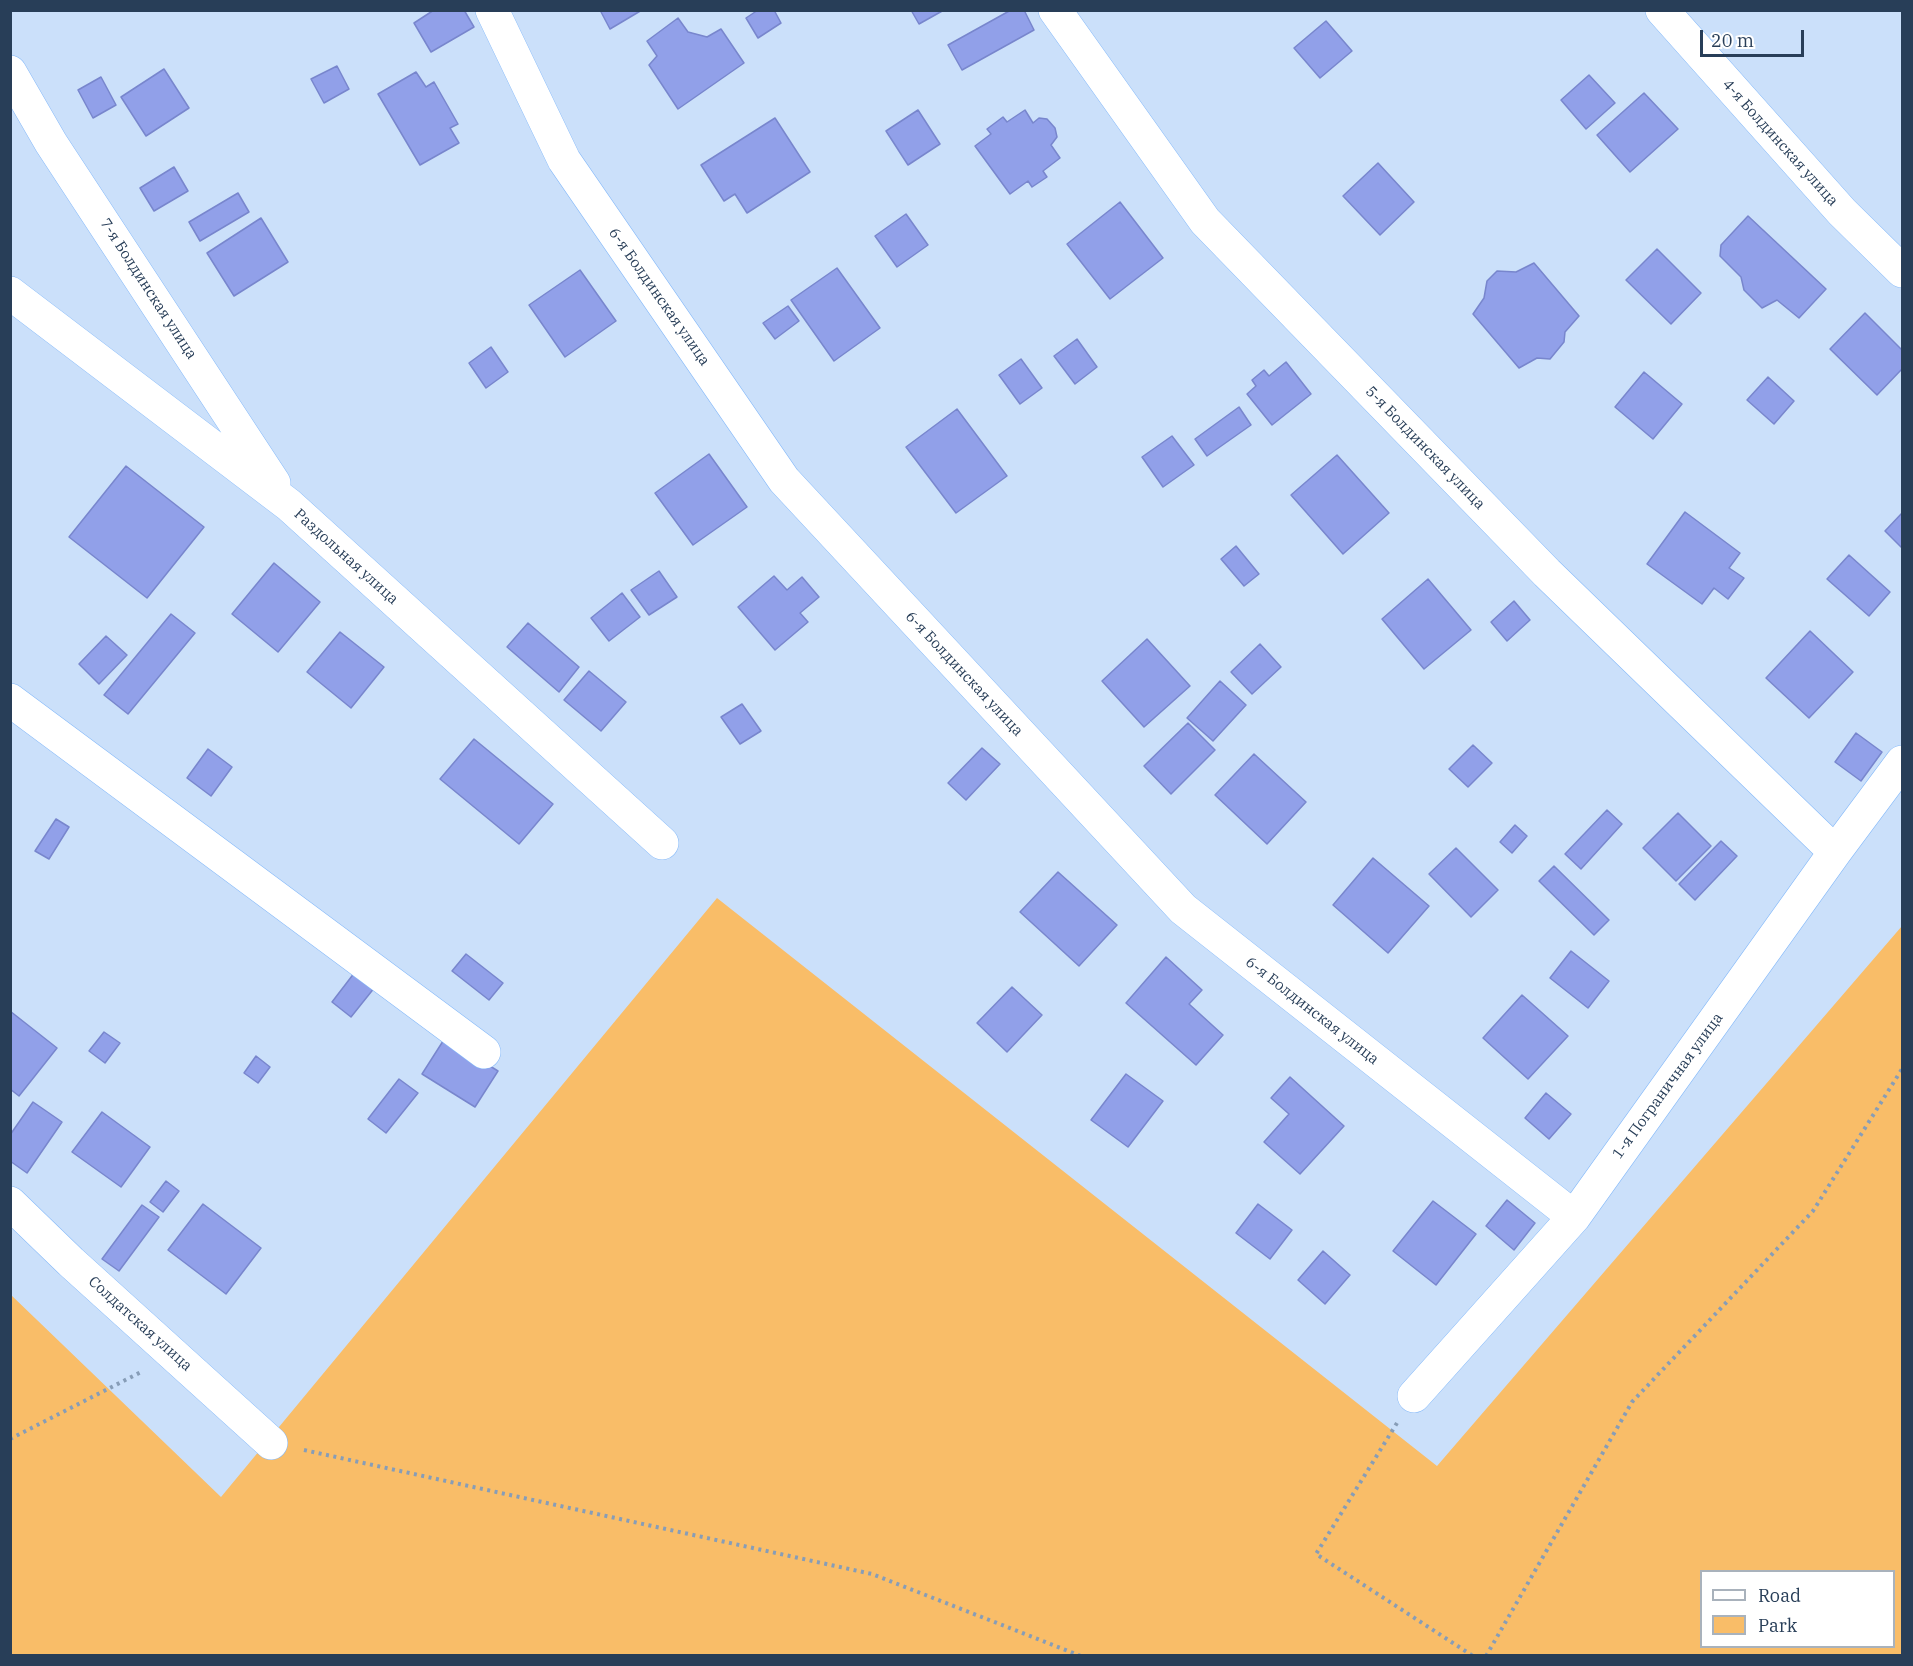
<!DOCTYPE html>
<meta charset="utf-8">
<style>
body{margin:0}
#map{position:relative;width:1913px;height:1666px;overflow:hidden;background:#cbe0fa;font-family:"IBM Plex Serif",serif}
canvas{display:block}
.frame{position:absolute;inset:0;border:12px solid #283e58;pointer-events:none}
.legend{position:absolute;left:1700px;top:1570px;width:195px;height:78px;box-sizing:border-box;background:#fff;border:2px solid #a9b2bc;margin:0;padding:8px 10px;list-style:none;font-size:18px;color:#283e58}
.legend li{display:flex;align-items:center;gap:12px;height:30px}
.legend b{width:30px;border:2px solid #a9b2bc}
.scale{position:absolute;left:1700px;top:30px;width:104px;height:27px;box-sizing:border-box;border:3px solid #283e58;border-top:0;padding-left:8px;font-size:18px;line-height:21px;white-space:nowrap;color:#283e58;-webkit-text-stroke:4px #fff;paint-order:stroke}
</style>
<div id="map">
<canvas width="1913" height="1666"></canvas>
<div class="frame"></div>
<ul class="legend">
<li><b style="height:8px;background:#fff"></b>Road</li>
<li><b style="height:16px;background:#f9bd68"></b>Park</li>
</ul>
<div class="scale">20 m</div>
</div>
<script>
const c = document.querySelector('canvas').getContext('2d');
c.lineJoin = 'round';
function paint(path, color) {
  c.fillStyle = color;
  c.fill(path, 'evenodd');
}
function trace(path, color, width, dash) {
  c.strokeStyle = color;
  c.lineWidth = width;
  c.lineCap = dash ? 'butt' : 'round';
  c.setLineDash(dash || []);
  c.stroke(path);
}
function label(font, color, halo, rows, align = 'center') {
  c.font = font + ' "IBM Plex Serif",serif';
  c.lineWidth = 5;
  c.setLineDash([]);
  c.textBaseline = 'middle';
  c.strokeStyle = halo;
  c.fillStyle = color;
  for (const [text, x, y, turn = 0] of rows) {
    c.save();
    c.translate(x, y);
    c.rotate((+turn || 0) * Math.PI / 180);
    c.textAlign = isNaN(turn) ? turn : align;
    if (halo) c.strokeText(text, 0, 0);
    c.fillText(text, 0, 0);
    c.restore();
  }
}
paint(new Path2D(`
 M717,898L1437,1466L1902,926V1655H11L10,1294L221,1497ZM1702,1572H1894V1646H1702Z`), '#f9bd68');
const building = new Path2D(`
 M434,10H464L474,27L431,52L414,23Z
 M600,10H642L610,29Z
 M758,10H774L781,23L758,38L746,18Z
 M911,10H944L919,24Z
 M1011,10H1024L1034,30L962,70L948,45Z
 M678,18L688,32L707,37L721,29L744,63L678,109L649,65L657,56L647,41Z
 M1326,21L1352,51L1320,78L1294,48Z
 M337,66L349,89L324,103L311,79Z
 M164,69L189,108L146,136L121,97Z
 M416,72L426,87L434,82L458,124L450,128L459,143L420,165L378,94Z
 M1589,75L1615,103L1586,129L1561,100Z
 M101,77L116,105L93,118L78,90Z
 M1644,93L1678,129L1630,172L1597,135Z
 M918,110L940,144L908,165L886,131Z
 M1025,110L1033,123L1039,118L1047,119L1055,128L1057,137L1051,145L1060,158L1043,171L1047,177L1032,187L1028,181L1010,194L975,146L991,134L987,129L1003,117L1007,122Z
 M775,118L810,172L747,213L735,194L724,201L701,165Z
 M1378,163L1414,202L1380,235L1343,196Z
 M174,167L188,191L154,211L140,188Z
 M238,193L249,212L200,241L189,222Z
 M1120,202L1163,258L1110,299L1067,244Z
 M906,214L928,245L897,267L875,236Z
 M1748,216L1826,289L1799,318L1777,300L1762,308L1744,290L1741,277L1720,256L1721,245Z
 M261,218L288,262L234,296L207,253Z
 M1657,249L1701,293L1671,324L1626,280Z
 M1534,263L1579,316L1565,332L1564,342L1550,359L1537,358L1519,368L1473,314L1484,298L1487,281L1497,271L1516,272Z
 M837,268L880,328L834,361L791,300Z
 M580,270L616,321L565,357L529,305Z
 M788,306L799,321L775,339L763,323Z
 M1865,313L1902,350V369L1877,395L1830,349Z
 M1077,339L1097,367L1075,384L1054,356Z
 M491,347L508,372L486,388L469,363Z
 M1021,359L1042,388L1020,404L999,375Z
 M1286,362L1311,394L1272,425L1247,394L1256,386L1252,380L1264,370L1269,376Z
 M1644,372L1682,404L1653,439L1615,407Z
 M1768,377L1794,401L1774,424L1747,400Z
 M1239,407L1251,425L1207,456L1195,439Z
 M957,409L1007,476L956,513L906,447Z
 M1172,436L1194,465L1163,487L1142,457Z
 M709,454L747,507L693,545L655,493Z
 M1337,455L1389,513L1343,554L1291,495Z
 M126,466L204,527L147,598L69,537Z
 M1685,512L1740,553L1729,568L1744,578L1728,599L1714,588L1702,604L1647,564Z
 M1902,513V548L1885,531Z
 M1236,546L1259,574L1244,586L1221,559Z
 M1849,555L1890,592L1869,616L1827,579Z
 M274,563L320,602L278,652L232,614Z
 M659,571L677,597L649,615L631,590Z
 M774,576L787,590L802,577L819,597L800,613L808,622L775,650L738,607Z
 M1428,579L1471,630L1424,669L1382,619Z
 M622,593L640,617L609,641L591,618Z
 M1514,601L1530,620L1507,641L1491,622Z
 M171,614L195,633L128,714L104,695Z
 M528,623L579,667L559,692L507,647Z
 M1810,631L1853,672L1809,718L1766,678Z
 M340,632L384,667L351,708L307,672Z
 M106,636L127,655L99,684L79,664Z
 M1147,639L1190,686L1144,727L1102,681Z
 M1260,644L1281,667L1252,694L1231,672Z
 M589,671L626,702L601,731L564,700Z
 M1220,681L1246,705L1213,741L1187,718Z
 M742,704L761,731L740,744L721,717Z
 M1188,723L1215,750L1171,794L1144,766Z
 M1856,733L1882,752L1861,781L1835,762Z
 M474,739L553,804L519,844L440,779Z
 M1473,745L1492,763L1468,787L1449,769Z
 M982,748L1000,764L966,800L948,783Z
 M208,749L232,767L211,796L187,778Z
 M1254,754L1306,802L1267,844L1215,795Z
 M1607,810L1622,824L1581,869L1565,854Z
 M1678,813L1711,846L1676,881L1643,848Z
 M56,819L69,827L49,859L35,851Z
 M1515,825L1527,836L1512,853L1500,842Z
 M1721,841L1737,856L1695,900L1679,884Z
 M1456,848L1498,890L1471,917L1429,874Z
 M1373,858L1429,906L1388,953L1333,905Z
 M1554,866L1609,920L1594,935L1539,881Z
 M1058,872L1117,925L1079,966L1020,912Z
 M1571,951L1609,981L1588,1008L1550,978Z
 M466,954L503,983L489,1000L452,971Z
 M1166,957L1202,990L1189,1004L1223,1035L1196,1065L1126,1003Z
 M355,972L375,987L351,1017L332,1002Z
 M1012,987L1042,1015L1007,1052L977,1023Z
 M1522,995L1568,1036L1528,1079L1483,1038Z
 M10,1011L57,1048L19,1096L10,1089Z
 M104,1032L120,1043L105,1063L89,1051Z
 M445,1038L498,1071L475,1107L422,1074Z
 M256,1056L270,1067L258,1083L244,1073Z
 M1126,1074L1163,1101L1128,1147L1091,1120Z
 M1290,1077L1344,1126L1300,1174L1264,1142L1289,1114L1271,1098Z
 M399,1079L418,1093L386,1133L368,1119Z
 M1546,1093L1571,1114L1549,1139L1525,1118Z
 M33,1102L62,1122L27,1173L10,1161V1135Z
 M102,1112L150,1147L121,1187L72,1152Z
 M166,1181L179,1191L163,1212L150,1202Z
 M1507,1200L1535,1223L1514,1250L1486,1226Z
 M1433,1201L1476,1234L1436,1285L1393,1251Z
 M203,1204L261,1248L226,1294L168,1250Z
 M1258,1204L1292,1230L1270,1259L1236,1233Z
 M142,1205L159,1217L119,1271L102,1259Z
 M1323,1251L1350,1275L1325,1304L1298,1280Z`);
paint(building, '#91a0e9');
trace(building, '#7886cd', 1.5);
const minor = new Path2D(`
 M492,10L564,160L784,480L1183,909L1574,1217
 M1055,10L1205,221L1547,573L1835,852
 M1662,10L1842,212L1902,271
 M10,72L51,143L274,483
 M10,293L289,505L662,843
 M10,700L484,1052
 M10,1203L71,1262L271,1443
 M1414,1396L1574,1217L1835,852L1902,762`);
trace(minor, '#85b9f9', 34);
trace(new Path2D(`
 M1397,1423L1316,1554L1473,1656
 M10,1439L141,1372
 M304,1450L872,1574L1081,1656
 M1486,1656L1632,1402L1813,1211L1902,1069`), '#879db7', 4, [3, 4.5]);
trace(minor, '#fff', 33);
label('15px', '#283e58', '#fff', [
 ["4-я Болдинская улица",1780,143,48],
 ["7-я Болдинская улица",148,289,57],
 ["6-я Болдинская улица",659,297,55],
 ["5-я Болдинская улица",1425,448,46],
 ["Раздольная улица",346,557,42],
 ["6-я Болдинская улица",964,674,47],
 ["6-я Болдинская улица",1312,1011,38],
 ["1-я Пограничная улица",1668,1086,-54],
 ["Солдатская улица",140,1324,42]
]);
</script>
